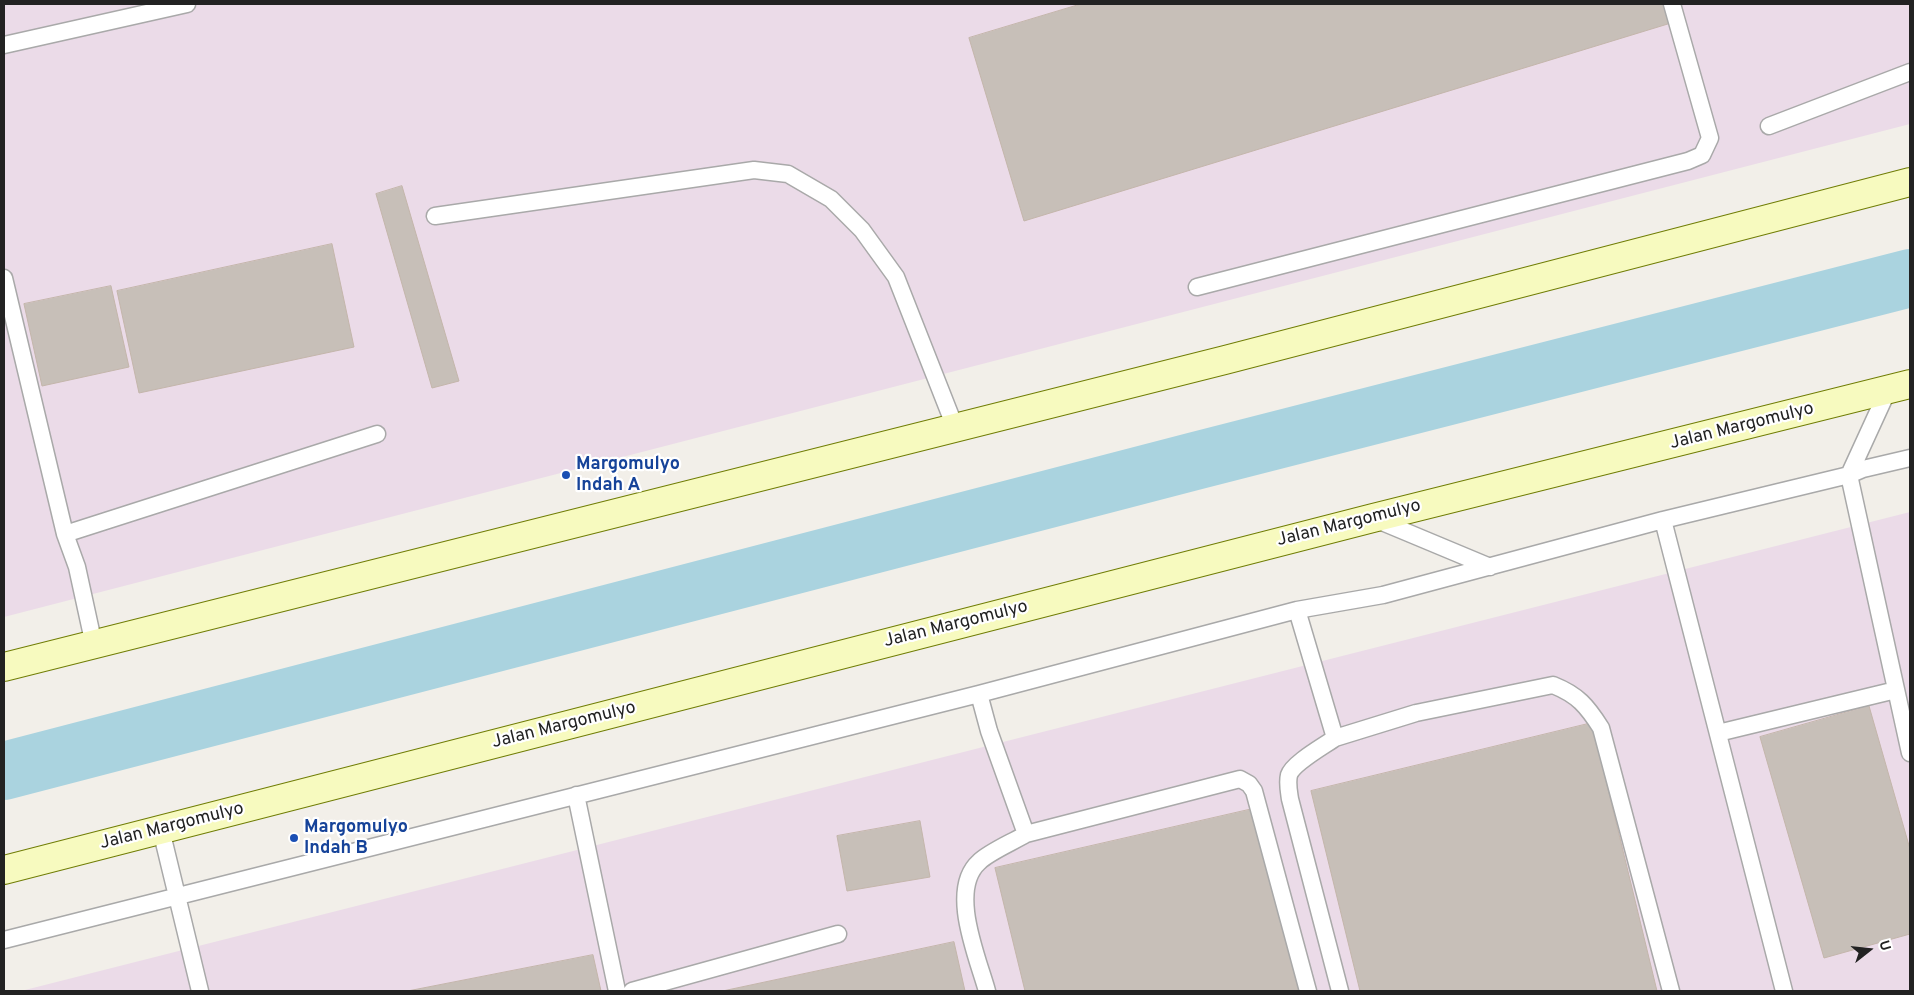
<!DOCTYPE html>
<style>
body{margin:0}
#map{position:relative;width:1914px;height:995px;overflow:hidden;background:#f2efe9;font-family:Overpass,sans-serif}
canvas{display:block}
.frame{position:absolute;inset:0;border:5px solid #222;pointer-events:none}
.north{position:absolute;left:1844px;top:925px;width:50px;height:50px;-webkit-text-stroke:4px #fff;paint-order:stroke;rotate:74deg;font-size:14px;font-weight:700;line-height:20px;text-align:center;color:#222}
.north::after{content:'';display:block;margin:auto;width:18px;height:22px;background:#222;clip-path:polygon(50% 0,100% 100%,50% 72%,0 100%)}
</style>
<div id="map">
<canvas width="1914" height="995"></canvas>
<div class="frame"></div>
<div class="north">U</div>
</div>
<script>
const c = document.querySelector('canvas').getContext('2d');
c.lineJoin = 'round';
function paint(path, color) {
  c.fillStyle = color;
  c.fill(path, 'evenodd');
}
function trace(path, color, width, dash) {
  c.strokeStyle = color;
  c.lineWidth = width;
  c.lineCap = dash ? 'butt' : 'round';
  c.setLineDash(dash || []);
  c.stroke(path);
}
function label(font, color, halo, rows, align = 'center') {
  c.font = font + ' Overpass,sans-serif';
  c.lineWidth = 4.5;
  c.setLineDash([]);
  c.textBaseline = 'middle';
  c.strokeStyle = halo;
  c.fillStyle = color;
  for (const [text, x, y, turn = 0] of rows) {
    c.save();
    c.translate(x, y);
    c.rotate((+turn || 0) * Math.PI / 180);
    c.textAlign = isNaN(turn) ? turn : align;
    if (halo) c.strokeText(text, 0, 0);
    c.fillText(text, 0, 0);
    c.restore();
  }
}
paint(new Path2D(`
 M4,4H1910V124L4,617Z
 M1910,512V991H21Z`), '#ebdbe8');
trace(new Path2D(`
 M4,771L1195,461L1910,278`), '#aad3df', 58);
const building = new Path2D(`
 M1081,4H1665L1671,23L1024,221L969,38Z
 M402,186L459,381L432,388L376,194Z
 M332,244L354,347L139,393L117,291Z
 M111,286L129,367L42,386L24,304Z
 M1869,706L1910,849V934L1824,958L1760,737Z
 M1592,723L1657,991H1360L1311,791Z
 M1257,808L1303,991H1025L995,868Z
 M920,821L930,877L847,891L837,836Z
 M954,942L965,991H723Z
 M593,955L601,991H408Z`);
paint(building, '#c7bfb8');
trace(building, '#c4b6ab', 1);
const lane = new Path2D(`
 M4,45L187,4
 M1769,126L1910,72
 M435,216L754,170L788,174L831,199L862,230L896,277L955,427
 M4,278L65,534L77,567L94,645
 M1197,287L1688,161L1702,155L1710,138L1672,4
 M1888,390L1849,475L1910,753
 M1375,519L1490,567
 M1663,520L1784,991
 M65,534L377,434
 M1297,610L1335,738L1416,713L1553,685C1578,695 1587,706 1601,728L1671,991
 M979,694L989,731L1026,834L1240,779L1249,784L1254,791L1308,991
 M1718,733L1896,690
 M1335,738C1324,746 1293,763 1289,775C1287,783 1289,792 1290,799L1340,991
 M576,795L617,991
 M161,830L200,991
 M4,940L979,694L1297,610L1383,595L1663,520L1849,475L1863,469L1910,458
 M632,991L838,934
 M987,991C978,958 948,890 979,862C989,852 1013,842 1026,834`);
const secondary = new Path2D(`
 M4,667L1225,360L1910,182
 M4,870L1373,518L1910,384`);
trace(lane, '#a9a9a9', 19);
trace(secondary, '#707d05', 30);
trace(lane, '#fff', 16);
trace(secondary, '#f7fabf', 28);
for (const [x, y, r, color] of [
 [566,475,5,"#1a4fb4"],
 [294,838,5,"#1a4fb4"]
]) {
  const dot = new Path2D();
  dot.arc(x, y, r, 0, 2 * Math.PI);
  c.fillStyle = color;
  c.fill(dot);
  trace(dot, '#fff', 2);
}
label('18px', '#222', '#fff', [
 ["Jalan Margomulyo",1742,427,-14],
 ["Jalan Margomulyo",1349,524,-14],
 ["Jalan Margomulyo",956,625,-14],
 ["Jalan Margomulyo",564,726,-14],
 ["Jalan Margomulyo",172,827,-14]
]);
label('bold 18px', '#164399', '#fff', [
 ["Margomulyo",576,465],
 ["Indah A",576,486],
 ["Margomulyo",304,828],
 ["Indah B",304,849]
], 'left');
</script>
